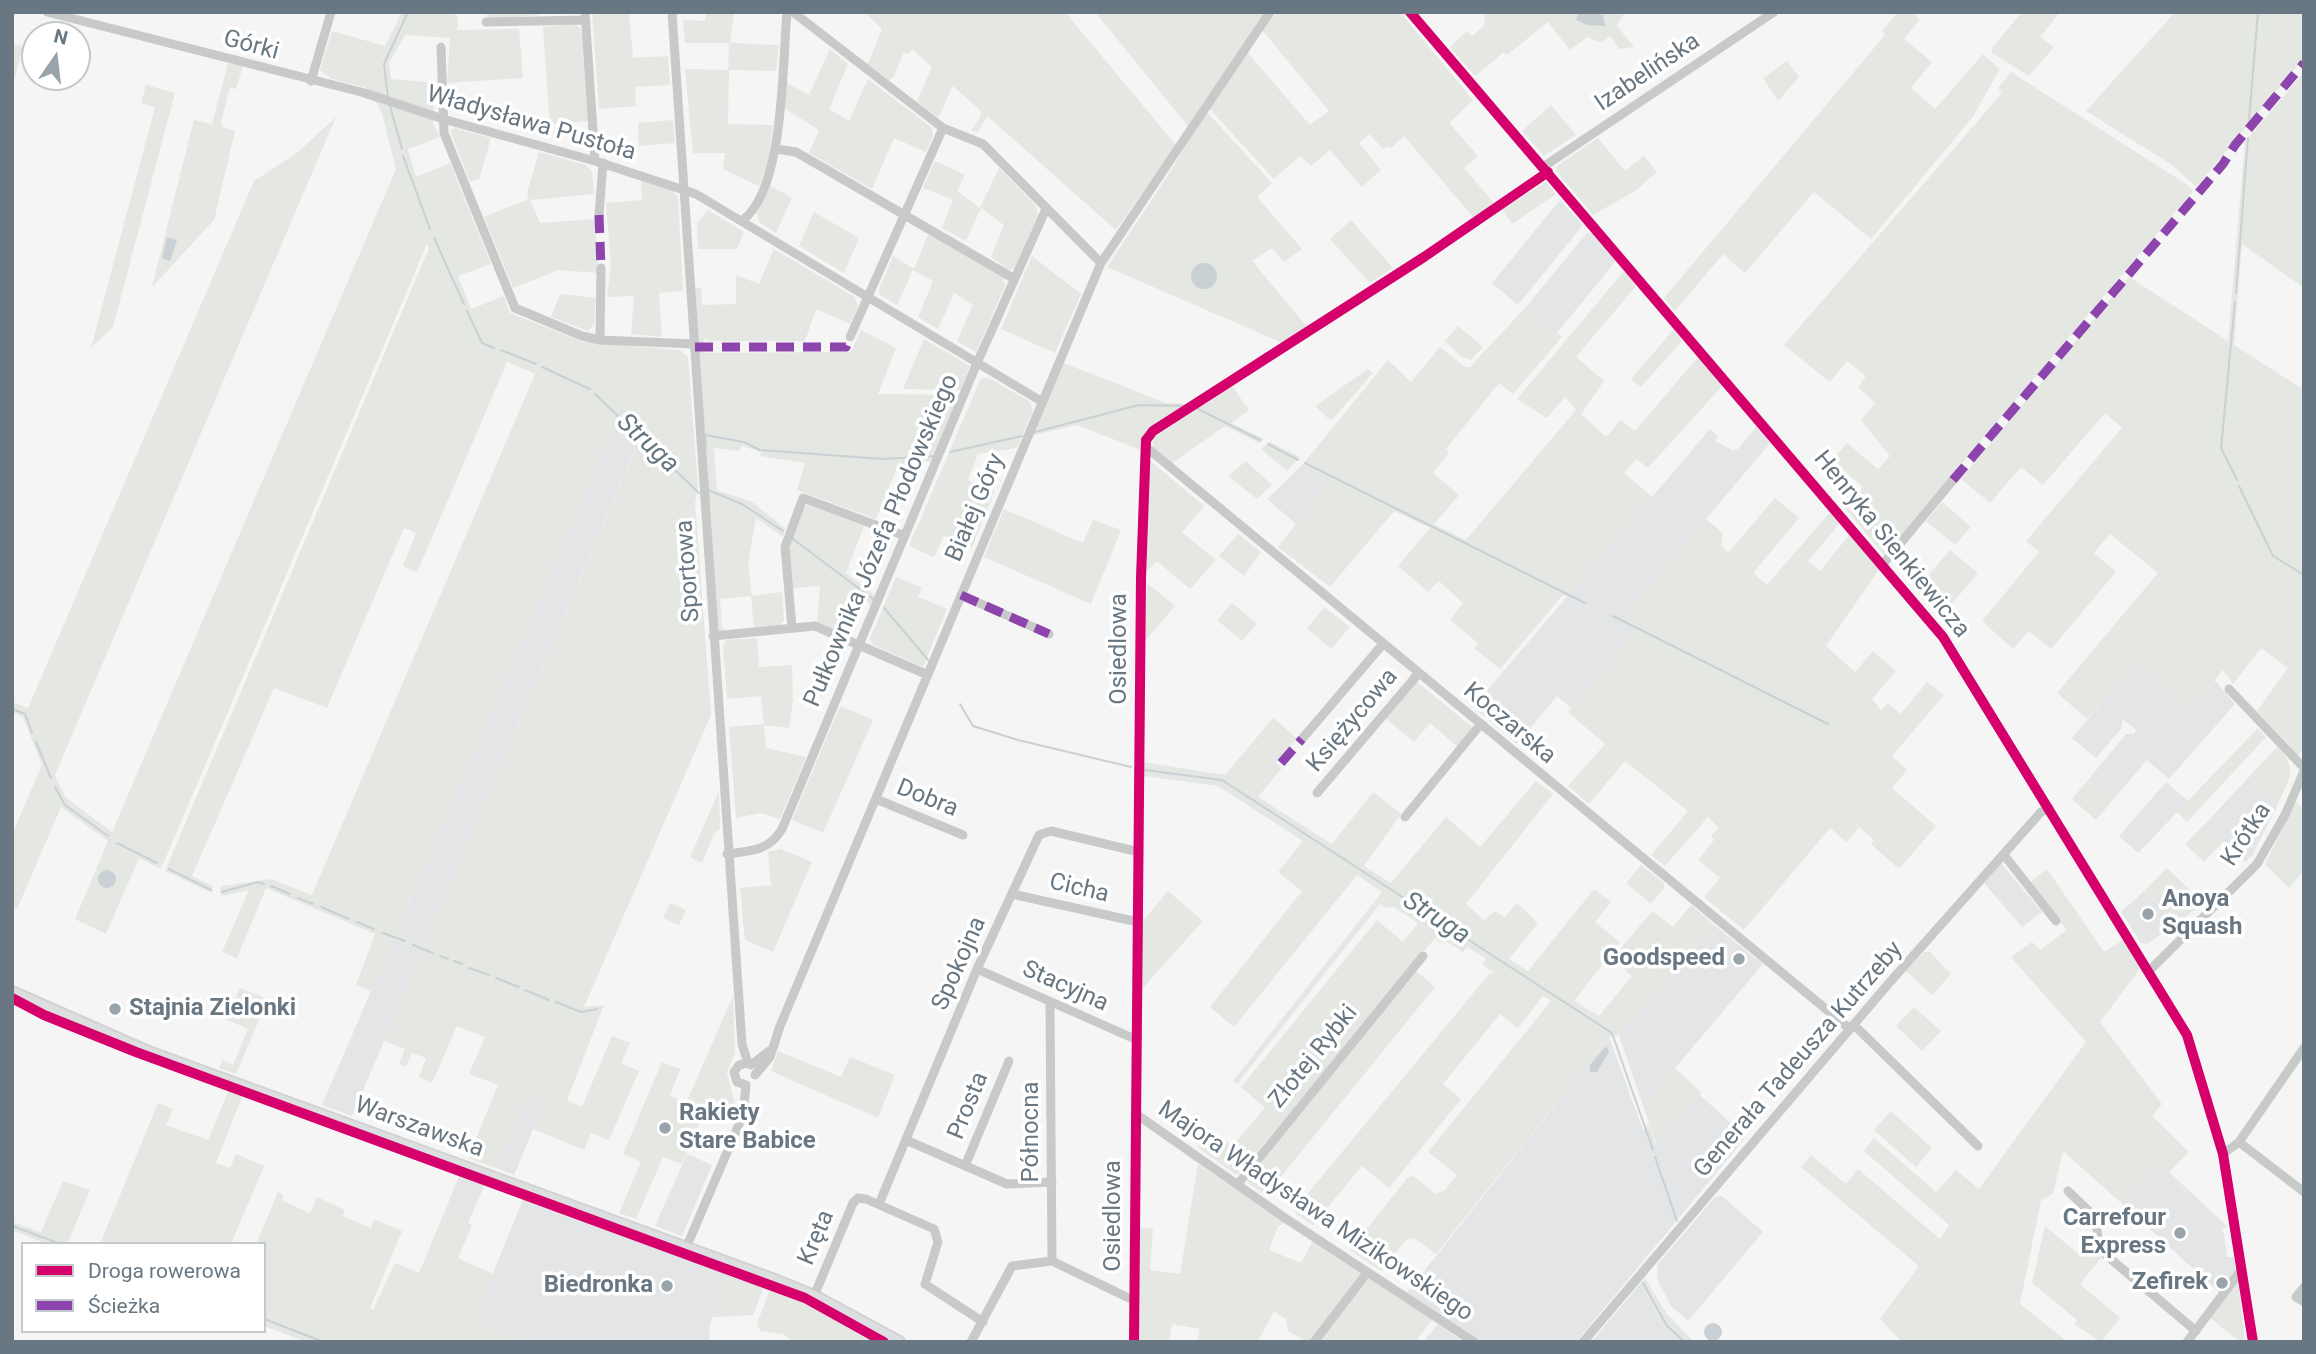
<!DOCTYPE html>
<meta charset="utf-8">
<style>
body{margin:0}
#map{position:relative;width:2316px;height:1354px;overflow:hidden;background:#f5f5f5;font-family:Roboto,sans-serif}
canvas{display:block}
.frame{position:absolute;inset:0;border:14px solid #687782;pointer-events:none}
.legend{position:absolute;left:21px;top:1242px;width:245px;height:91px;box-sizing:border-box;background:#fff;border:2px solid #c3c9cd;margin:0;padding:9px 12px;list-style:none;font-size:21px;color:#687782}
.legend li{display:flex;align-items:center;gap:14px;height:35px}
.legend b{width:35px;border:2px solid #c3c9cd}
.north{position:absolute;left:21px;top:21px;width:70px;height:70px;box-sizing:border-box;background:#fff;border:2px solid #c3c9cd;border-radius:50%;rotate:14deg;font-size:19px;font-weight:700;line-height:28px;text-align:center;color:#687782}
.north::after{content:'';display:block;margin:auto;width:24px;height:32px;background:#99a3aa;clip-path:polygon(50% 0,100% 100%,50% 72%,0 100%)}
</style>
<div id="map">
<canvas width="2316" height="1354"></canvas>
<div class="frame"></div>
<ul class="legend">
<li><b style="height:9px;background:#d6006c"></b>Droga rowerowa</li>
<li><b style="height:9px;background:#8e44ad"></b>Ścieżka</li>
</ul>
<div class="north">N</div>
</div>
<script>
const c = document.querySelector('canvas').getContext('2d');
c.lineJoin = 'round';
function paint(path, color) {
  c.fillStyle = color;
  c.fill(path, 'evenodd');
}
function trace(path, color, width, dash) {
  c.strokeStyle = color;
  c.lineWidth = width;
  c.lineCap = dash ? 'butt' : 'round';
  c.setLineDash(dash || []);
  c.stroke(path);
}
function label(font, color, halo, rows, align = 'center') {
  c.font = font + ' Roboto,sans-serif';
  c.lineWidth = 7;
  c.setLineDash([]);
  c.textBaseline = 'middle';
  c.strokeStyle = halo;
  c.fillStyle = color;
  for (const [text, x, y, turn = 0] of rows) {
    c.save();
    c.translate(x, y);
    c.rotate((+turn || 0) * Math.PI / 180);
    c.textAlign = isNaN(turn) ? turn : align;
    if (halo) c.strokeText(text, 0, 0);
    c.fillText(text, 0, 0);
    c.restore();
  }
}
paint(new Path2D(`
 M1560,200L1583,225L1518,305L1492,283Z
 M1587,233H1591L1616,261L1556,334L1525,308Z
 M613,425L636,447L424,946L413,942L411,946L422,952L352,1116L322,1105L393,940L406,945L409,936L397,931Z
 M1756,427L1770,443L1623,618L1640,627L1571,708L1557,696L1517,744L1473,707L1710,429L1718,436L1715,441L1732,450L1738,449Z
 M1303,464L1332,479L1296,524L1267,499Z
 M2136,662L2190,709L2215,680L2235,704L2169,779L2147,760L2113,800L2088,780L2126,734H2134L2136,730L2123,719L2121,729L2096,758L2072,738Z
 M2248,778L2277,806L2252,856L2245,862L2206,823Z
 M2166,782L2188,801L2138,853L2119,836Z
 M2001,863L2042,912L2022,927L1984,883Z
 M2144,891L2177,923L2147,944L2141,943L2121,912Z
 M1714,925L1763,964L1643,1106L1619,1035Z
 M1609,1037L1643,1130L1649,1124L1656,1145L1699,1094L1746,1137L1576,1342H1478L1406,1294Z
 M528,1097L544,1103L514,1175L496,1168Z
 M687,1154L712,1165L682,1236L655,1226Z
 M2154,1165L2217,1222L2224,1234L2227,1257H2234L2236,1274L2221,1294L2120,1202Z
 M460,1174L485,1184L468,1223L444,1213Z
 M1722,1196L1763,1232L1688,1321L1671,1306L1657,1279L1658,1264L1715,1197Z
 M524,1197L729,1272L708,1331L710,1332L708,1342H612L601,1339L600,1342H533L473,1322Z
 M1641,1283L1665,1329L1679,1342H1591Z
 M1438,1324L1464,1342H1423Z`), '#e4e5e6');
paint(new Path2D(`
 M402,12H452L458,18L457,30L519,29L523,78L447,83L450,38L405,35L389,63L391,79L436,83L433,123L440,137L408,149L416,177L450,163L491,264L458,276L471,309L504,296L510,313L583,342L680,350L688,357L698,486L695,503L711,715L584,1007L604,1005L567,1100L582,1107L612,1036L630,1043L621,1063L639,1071L609,1140L591,1133L584,1150L533,1129L543,1104L528,1097L496,1168L468,1158L498,1085L469,1074L485,1037L457,1026L432,1083L419,1077L426,1058L412,1053L406,1067L399,1064L405,1049L384,1041L422,952L411,947L413,942L424,946L636,448L614,426L397,930L410,936L406,945L393,941L372,992L356,985L375,934L266,888L237,958L222,952L249,890L221,896L220,889L222,886L271,879L312,895L535,374L507,362L417,572L403,566L416,533L404,528L327,708L274,688L192,876L213,886L212,893L165,871L429,248L427,244L161,869L139,858L106,934L75,919L108,841L61,807L17,909L12,907V835L42,765L23,717L12,712V702L28,708L254,181L297,153L336,117L55,775L65,797L112,832L396,169L382,113L376,102L363,98L368,88L332,79L320,70L332,31L385,46Z
 M487,12H540V15L487,19Z
 M592,12H629L633,58L668,56L670,85L635,87L636,106L599,109Z
 M706,12H734L730,43L779,45L776,71L729,70L728,124L773,125L768,164L759,186L723,169L725,153H693L685,69L728,70L729,43H685L683,20L705,21Z
 M864,12H1065L1176,145L1116,230L987,116L978,132L971,131L981,116L980,110L953,86L938,118L917,101L932,67L912,49L909,54L904,52L893,78L889,80L868,64L882,29Z
 M1095,12H1265L1188,126Z
 M1277,12H1400L1473,100L1449,123L1478,156L1464,168L1495,204L1473,217L1404,136L1390,149L1388,146L1383,149L1369,134L1359,143L1381,170L1362,187L1330,150L1311,166L1300,156L1274,179L1208,107L1246,51L1310,125L1329,111L1262,30Z
 M1485,12H1625L1617,26L1634,47L1619,49L1610,36L1601,43L1588,37L1570,50L1548,22L1507,55L1504,52L1475,76L1450,47L1467,31L1472,36L1484,26Z
 M1898,12H1911L1920,19L1904,39L1932,62L1911,88L1935,109L1983,54L2000,69L1972,118L1871,239L1814,192L1745,273L1723,254L1675,311L1664,298L1885,35L1882,31Z
 M2022,12H2060L2040,37L2054,47L2029,76L1992,53V48Z
 M2175,12H2304V58L2196,187L2172,165L2086,111Z
 M575,24L581,29L588,121L550,124L543,27Z
 M12,44L23,47L12,88Z
 M830,49L848,64L829,109L849,121L868,79L932,128L933,136L926,152L894,138L872,189L809,153L819,130L784,108L785,82L809,95Z
 M1787,61L1799,77L1778,101L1763,78Z
 M228,63L243,66L236,89L230,88L221,122L223,127L235,131L214,220L152,287L194,120L212,124Z
 M2011,72L2186,184L2193,191L1884,555L1845,508L1863,487L1832,460L1847,443L1878,469L1890,456L1861,420L1875,403L1858,387L1866,376L1847,361L1830,382L1784,345L2002,93L1998,88Z
 M2304,72V288L2242,244L2234,345L2301,388L2304,384V744L2299,756L2257,711L2288,668L2261,648L2233,684L2223,670L2190,709L2136,662L2087,719L2057,693L2158,573L2110,534L2094,553L2116,572L2051,649L2029,631L2013,649L1982,621L2039,552L2026,541L2122,428L2105,413L2043,485L2021,467L1990,503L1961,479L2129,277L2228,341L2245,142Z
 M146,85L175,93L113,327L91,348L155,107L141,103Z
 M1551,105L1576,135L1544,156L1522,131Z
 M1206,111L1272,183L1257,197L1302,249L1284,262L1272,248L1252,261L1309,329L1285,344L1107,267L1172,169Z
 M673,120L675,143L639,146L638,123Z
 M454,128L491,138L479,179L470,182L450,131Z
 M1598,138L1625,171L1644,156L1657,172L1635,191L1593,215L1556,171L1557,166Z
 M539,152L586,165L592,172L594,194L530,200L540,223L595,219L598,273L558,270L513,288L484,217L529,199L527,193Z
 M935,161L965,175L957,191L980,208L999,168L1036,206L1038,215L1015,268L1009,270L991,257L1004,225L981,208L966,241L942,228L953,200L923,188Z
 M641,181L672,190L678,197L683,291L659,293L662,337L631,334L634,296L607,297L611,265L606,203L642,200Z
 M1546,182L1556,194L1512,224L1502,209Z
 M769,185L792,198L776,233L759,222L757,214Z
 M708,210L744,232L737,249H698L697,223Z
 M814,212L859,238L844,273L799,246Z
 M1351,220L1393,268L1370,283L1330,239Z
 M929,232L1005,278L1002,282L1006,284L976,352L957,341L973,305L954,293L938,329L918,317L933,281L913,270L897,305L880,295L879,289L893,256L914,269Z
 M774,249L855,297L858,307L850,324L816,309L805,341H710L704,338L705,353L851,352L861,330L896,348L878,394L959,395L933,461L898,465L876,519L797,490L805,463L760,456L761,452L742,446L738,451L714,448L717,490L752,502L785,528L783,537L756,518L748,563L752,596L782,592L784,620L780,625L754,628L751,596L720,599L722,627L726,631L719,633L716,630L694,288H701L702,305L736,304V275L759,284Z
 M1032,256L1081,294L1055,353L1001,329Z
 M1624,271L1636,286L1576,357L1604,381L1581,414L1606,437L1621,420L1635,431L1698,357L1723,385L1648,468L1636,459L1624,473L1652,497L1567,597L1563,595L1500,669L1474,648L1478,643L1450,620L1463,603L1439,581L1428,592L1398,566L1430,528L1394,511L1330,587L1278,547L1331,479L1303,464L1388,360L1411,382L1440,347L1465,367H1470L1525,308L1562,337L1513,394L1499,383L1446,449L1449,453L1433,473L1459,495L1434,524L1466,540L1576,410L1565,397L1547,418L1517,399Z
 M560,294L596,298L594,325L588,331L551,317Z
 M1458,326L1483,347L1471,360L1461,357L1445,341Z
 M1674,329L1682,341L1641,387L1631,379Z
 M924,339L970,366L961,390L903,389Z
 M1061,362L1166,403L1192,404L1144,433L1141,450L1077,425L1030,436Z
 M1368,369L1373,373L1331,421L1315,406Z
 M987,377L1029,401L1033,411L1017,448L978,454L968,480L995,491L972,547L944,536L934,557L909,546L980,380Z
 M1232,386L1249,410L1231,423L1264,439L1259,443L1225,426L1171,464L1153,448V438Z
 M1270,442L1300,457L1287,471L1261,449Z
 M1148,459L1204,506L1182,532L1216,560L1190,589L1157,561L1147,571Z
 M1246,461L1272,485L1257,499L1228,476Z
 M1775,498L1799,518L1753,573L1767,585L1830,512L1840,523L1808,561L1820,571L1850,534L1880,568L1826,646L1855,672L1873,651L1896,671L1872,699L1881,710L1888,703L1901,714L1927,682L1944,695L1892,756L1907,770L1892,788L1936,826L1899,869L1871,844L1874,840L1859,827L1847,842L1830,828L1744,930L1704,897L1720,878L1698,860L1714,840L1711,836L1719,828L1708,817L1665,866L1651,855L1688,811L1625,761L1589,804L1568,786L1605,744L1568,712L1640,627L1623,618L1706,519L1723,533L1721,545L1728,553Z
 M1942,502L1971,527L1955,545L1926,521Z
 M808,505L864,526L846,573L876,596L871,605L851,589L834,629L817,622L820,586L791,588L788,554L801,509Z
 M1004,509L1083,543L1093,520L1121,530L1091,604L984,557Z
 M1238,534L1261,552L1244,576L1219,556Z
 M1950,550L1978,573L1939,619L1916,590Z
 M896,577L922,588L918,597L947,609L923,667L873,645L870,638Z
 M1147,583L1175,606L1145,641Z
 M1232,603L1257,624L1242,641L1217,620Z
 M1324,607L1350,627L1331,649L1307,628Z
 M757,638L759,667L792,665L793,700L789,728L764,725L766,748L806,757L780,819L761,813L736,818L729,727L764,724L761,696L727,699L723,645L727,640Z
 M1416,681L1473,728L1458,747L1430,723L1414,742L1385,718Z
 M840,706L873,720L823,833L792,820Z
 M1273,718L1297,738L1276,763L1282,768L1258,797L1332,844L1373,792L1401,814L1364,866L1391,883L1446,817L1480,847L1536,781L1553,794L1466,904L1484,920L1495,911L1505,917L1517,903L1538,923L1509,959L1528,971L1594,889L1611,902L1595,922L1620,942L1574,1001L1599,1016L1632,976L1612,959L1652,911L1673,927L1691,905L1714,925L1619,1035L1609,1037L1436,1254L1414,1238L1406,1240L1381,1271L1350,1250L1408,1177L1413,1176L1436,1194L1445,1190L1457,1175L1428,1152L1551,1001L1543,996L1518,1028L1500,1014L1443,1084L1461,1099L1389,1188L1362,1166L1313,1225L1296,1214L1295,1209L1489,974L1494,973L1482,964L1486,959L1468,947L1463,952L1444,940L1441,943L1435,938L1240,1173L1235,1174L1198,1148L1197,1142L1208,1127L1232,1146L1265,1108L1241,1087L1377,920L1403,942L1418,923L1394,907L1386,908L1380,904L1237,1084L1233,1081L1382,892L1357,875L1234,1027L1210,1007L1302,891L1278,872L1303,841L1218,786L1144,776L1143,762L1225,775Z
 M2258,728L2266,737L2187,822L2177,812Z
 M2277,747C2300,769 2288,780 2277,806L2248,778Z
 M2088,780L2113,800L2096,820L2072,799Z
 M719,791L720,829L714,834L702,863L690,857Z
 M2296,802L2304,809V870L2289,888L2265,864Z
 M2206,823L2224,841L2204,862L2185,844Z
 M780,849L812,862L773,952L745,940L740,888L771,885L768,852Z
 M1641,865L1664,883V888L1651,904L1626,883Z
 M2167,868L2204,903L2177,923L2144,891Z
 M2047,869L2104,952L2123,940L2142,966L2100,1022L2162,1104L2152,1116L2189,1152L2169,1172L2227,1226L2221,1230L2154,1165L2120,1202L2063,1151L2053,1194L2041,1200L2020,1304L2068,1342H1902L1880,1319L1919,1266L1801,1167L1811,1155L1846,1184L1858,1169L1940,1239L1949,1225L1864,1151L1874,1138L1936,1192L1956,1170L1979,1189L2086,1042L2011,957L2032,942L2040,950L2067,930L2029,883Z
 M1168,891L1203,921L1140,991L1141,923Z
 M670,903L686,910L679,925L663,918Z
 M1924,952H1930L1951,974L1932,995L1906,971Z
 M1415,970L1435,987L1266,1195L1248,1183L1247,1177Z
 M240,988L268,999L236,1074L219,1068L223,1060L233,1065L248,1029L226,1019Z
 M733,996L735,1052L727,1073L736,1109L710,1099L682,1164L663,1157L636,1219L619,1213L641,1162L623,1154L662,1062L680,1069L670,1096L686,1103Z
 M1914,1007L1941,1031L1922,1051L1896,1026Z
 M778,1051L841,1077L850,1057L895,1075L878,1118L771,1071Z
 M1675,1068L1701,1092L1657,1145L1643,1106Z
 M229,1090L243,1094L216,1163L230,1168L236,1154L264,1166L231,1244H100L158,1103L173,1109L166,1125L208,1140Z
 M1891,1111L1932,1148L1916,1167L1874,1130Z
 M1198,1164L1285,1223L1278,1226L1269,1250L1301,1263L1313,1241L1363,1274L1308,1342L1288,1331L1286,1319L1274,1312L1257,1342H1197L1200,1329L1172,1324L1169,1342H1137L1138,1229L1153,1228L1150,1270L1180,1274Z
 M63,1181L90,1190L68,1242L71,1244H47L12,1230V1222L41,1232Z
 M278,1192L283,1195V1201L310,1213L317,1197L345,1210L343,1216L371,1228L374,1219L402,1231L370,1308L373,1310L395,1263L419,1273L444,1213L472,1225L458,1258L493,1274L473,1322L533,1342H307L264,1326V1244H256Z
 M2045,1226L2077,1253L2085,1244L2101,1258L2080,1284L2120,1318L2101,1342L2074,1324L2077,1320L2032,1283Z
 M729,1272L764,1286L753,1315L713,1317Z
 M1367,1276L1433,1319L1415,1342H1317Z
 M1645,1278L1667,1314L1694,1342H1679L1665,1329L1641,1283Z
 M2238,1281L2245,1342H2240L2209,1317Z
 M771,1288L805,1300L880,1342H793L783,1334L760,1331L757,1323Z`), '#e4e7e2');
paint(new Path2D(`
 M1579,12L1603,15L1605,26L1587,25L1576,20Z
 M167,237L177,240L170,261L162,258Z
 M1191 276a13 13 0 1 1 26 0a13 13 0 1 1-26 0Z
 M98 879a9 9 0 1 1 18 0a9 9 0 1 1-18 0Z
 M1606,1046L1609,1052L1597,1072H1590V1065Z
 M1704 1332a9 9 0 1 1 18 0a9 9 0 1 1-18 0Z`), '#cad1d4');
trace(new Path2D(`
 M388,98L384,64L408,12
 M390,106L402,149
 M2249,120L2258,12
 M403,156L430,229
 M434,238L464,304
 M2236,293L2248,138
 M2235,302L2221,448L2237,480
 M467,311L482,343L494,348
 M501,350L536,364
 M542,367L590,389
 M595,394L699,493
 M1198,409L1260,440
 M1035,432L1139,405L1187,406
 M1268,444L1298,460
 M706,445L705,435L744,442L760,450L883,459L933,456
 M950,452L1022,436
 M1305,463L1585,603
 M2239,486L2273,556L2304,575
 M708,490L742,504L783,531
 M793,539L873,599
 M884,608L929,661
 M1613,616L1828,724
 M960,704L973,726L1018,740L1131,767
 M12,709L25,714L32,733
 M36,742L51,778
 M1145,770L1222,780L1612,1033L1653,1150
 M55,787L65,805L108,836
 M117,843L157,863
 M169,869L211,890
 M271,886L290,894
 M222,892L258,882L264,884
 M298,898L313,904
 M321,907L349,919
 M357,922L374,929
 M383,933L405,941
 M413,945L433,953
 M440,956L448,959
 M454,961L462,964
 M469,968L489,975
 M496,978L519,987
 M525,990L549,1000
 M556,1002L581,1012L597,1009
 M1655,1157L1677,1221
 M12,1226L61,1244
 M1643,1283L1667,1326L1685,1342
 M264,1319L324,1342`), '#cad1d4', 2);
const major = new Path2D(`
 M12,992L146,1051L772,1279L814,1296L899,1342`);
trace(major, '#d1d2d3', 14);
trace(new Path2D(`
 M47,12L365,93L443,119L595,161L696,194L1041,401
 M585,12L595,161
 M672,12L742,1044L748,1063
 M793,12L943,128L983,144L1101,263
 M1410,12L1943,637L2187,1035L2223,1154L2253,1342
 M486,22L584,20
 M441,47L444,133L515,308L582,336L600,340L694,344
 M311,81L331,12
 M776,149L796,152L1013,278
 M1543,167L1774,12
 M599,215L603,163
 M743,220C785,187 782,64 787,12
 M850,337L943,128
 M600,340L601,268
 M1146,447L1850,1029
 M1883,564L1953,480
 M961,595L1049,634
 M792,628L785,547L803,498L905,536
 M713,636L815,626L928,675
 M2229,689L2304,768
 M1302,739L1383,644
 M1317,793L1418,674
 M876,799L963,835
 M1405,817L1480,725
 M727,854C751,851 769,851 782,829L977,363L1046,209
 M2004,855L2056,921
 M1012,894L1138,922
 M977,969L1137,1040
 M2150,970L2257,864L2285,815L2304,771
 M1050,1002L1052,1261
 M1854,1025L1978,1146
 M751,1065L769,1051
 M755,1075L770,1057L780,1026L1101,263L1270,12
 M746,1085L737,1082L734,1072L739,1065L748,1063
 M1136,1114L1285,1218L1474,1342
 M906,1140L1007,1184L1052,1182
 M2239,1142L2304,1192
 M2223,1154L2239,1142L2304,1048
 M965,1166L1009,1061
 M1238,1184L1423,956
 M2068,1191L2095,1217L2100,1250L2196,1331
 M879,1204L977,969L1039,835L1051,831L1139,852
 M686,1248L743,1115L746,1085
 M2304,1287L2296,1297L2304,1302
 M814,1296L853,1203L858,1198L866,1199L934,1229L938,1242L925,1284L983,1322
 M971,1342L1012,1266L1052,1261L1135,1301
 M1134,1342L1141,578L1146,440L1153,431L1424,257L1548,172
 M1314,1342L1367,1273
 M1583,1342L1890,982L2041,812L2049,808
 M2187,1342L2242,1269`), '#c8caca', 9);
trace(major, '#dddedf', 10);
trace(new Path2D(`
 M599,215L601,268
 M695,347H846L850,337
 M1953,480L2223,164L2235,145L2304,63
 M961,595L1049,634
 M1281,763L1302,739`), '#8e44ad', 9, [18, 9]);
trace(new Path2D(`
 M1410,12L1943,637L2187,1035L2223,1154L2253,1342
 M12,998L44,1015L136,1052L805,1298L884,1342
 M1134,1342L1141,578L1146,440L1153,431L1424,257L1548,172`), '#d6006c', 10);
for (const [x, y, r, color] of [
 [2148,914,7,"#99a3aa"],
 [1739,959,7,"#99a3aa"],
 [115,1009,7,"#99a3aa"],
 [665,1128,7,"#99a3aa"],
 [2180,1233,7,"#99a3aa"],
 [2222,1283,7,"#99a3aa"],
 [667,1286,7,"#99a3aa"]
]) {
  const dot = new Path2D();
  dot.arc(x, y, r, 0, 2 * Math.PI);
  c.fillStyle = color;
  c.fill(dot);
  trace(dot, '#fff', 2.5);
}
label('24px', '#687782', '#fff', [
 ["Górki",251,46,15],
 ["Izabelińska",1648,73,-34],
 ["Władysława Pustoła",531,124,16],
 ["Białej Góry",976,508,-67],
 ["Pułkownika Józefa Płodowskiego",882,541,-67],
 ["Henryka Sienkiewicza",1891,545,51],
 ["Sportowa",689,571,-94],
 ["Osiedlowa",1120,649,-90],
 ["Księżycowa",1353,721,-50],
 ["Koczarska",1509,724,40],
 ["Dobra",927,799,22],
 ["Krótka",2247,835,-57],
 ["Cicha",1079,889,13],
 ["Spokojna",960,964,-66],
 ["Stacyjna",1065,987,24],
 ["Złotej Rybki",1314,1057,-51],
 ["Generała Tadeusza Kutrzeby",1799,1060,-49],
 ["Prosta",969,1106,-68],
 ["Warszawska",419,1128,20],
 ["Północna",1032,1132,-90],
 ["Majora Władysława Mizikowskiego",1315,1212,34],
 ["Osiedlowa",1114,1216,-90],
 ["Kręta",817,1238,-67]
]);
label('bold 24px', '#687782', '#fff', [
 ["Anoya",2162,900,"left"],
 ["Squash",2162,928,"left"],
 ["Goodspeed",1725,959],
 ["Stajnia Zielonki",129,1009,"left"],
 ["Rakiety",679,1114,"left"],
 ["Stare Babice",679,1142,"left"],
 ["Carrefour",2166,1219],
 ["Express",2166,1247],
 ["Zefirek",2208,1283],
 ["Biedronka",653,1286]
], 'right');
label('italic 26px', '#64777e', '#fff', [
 ["Struga",647,444,43],
 ["Struga",1436,919,33]
]);
</script>
